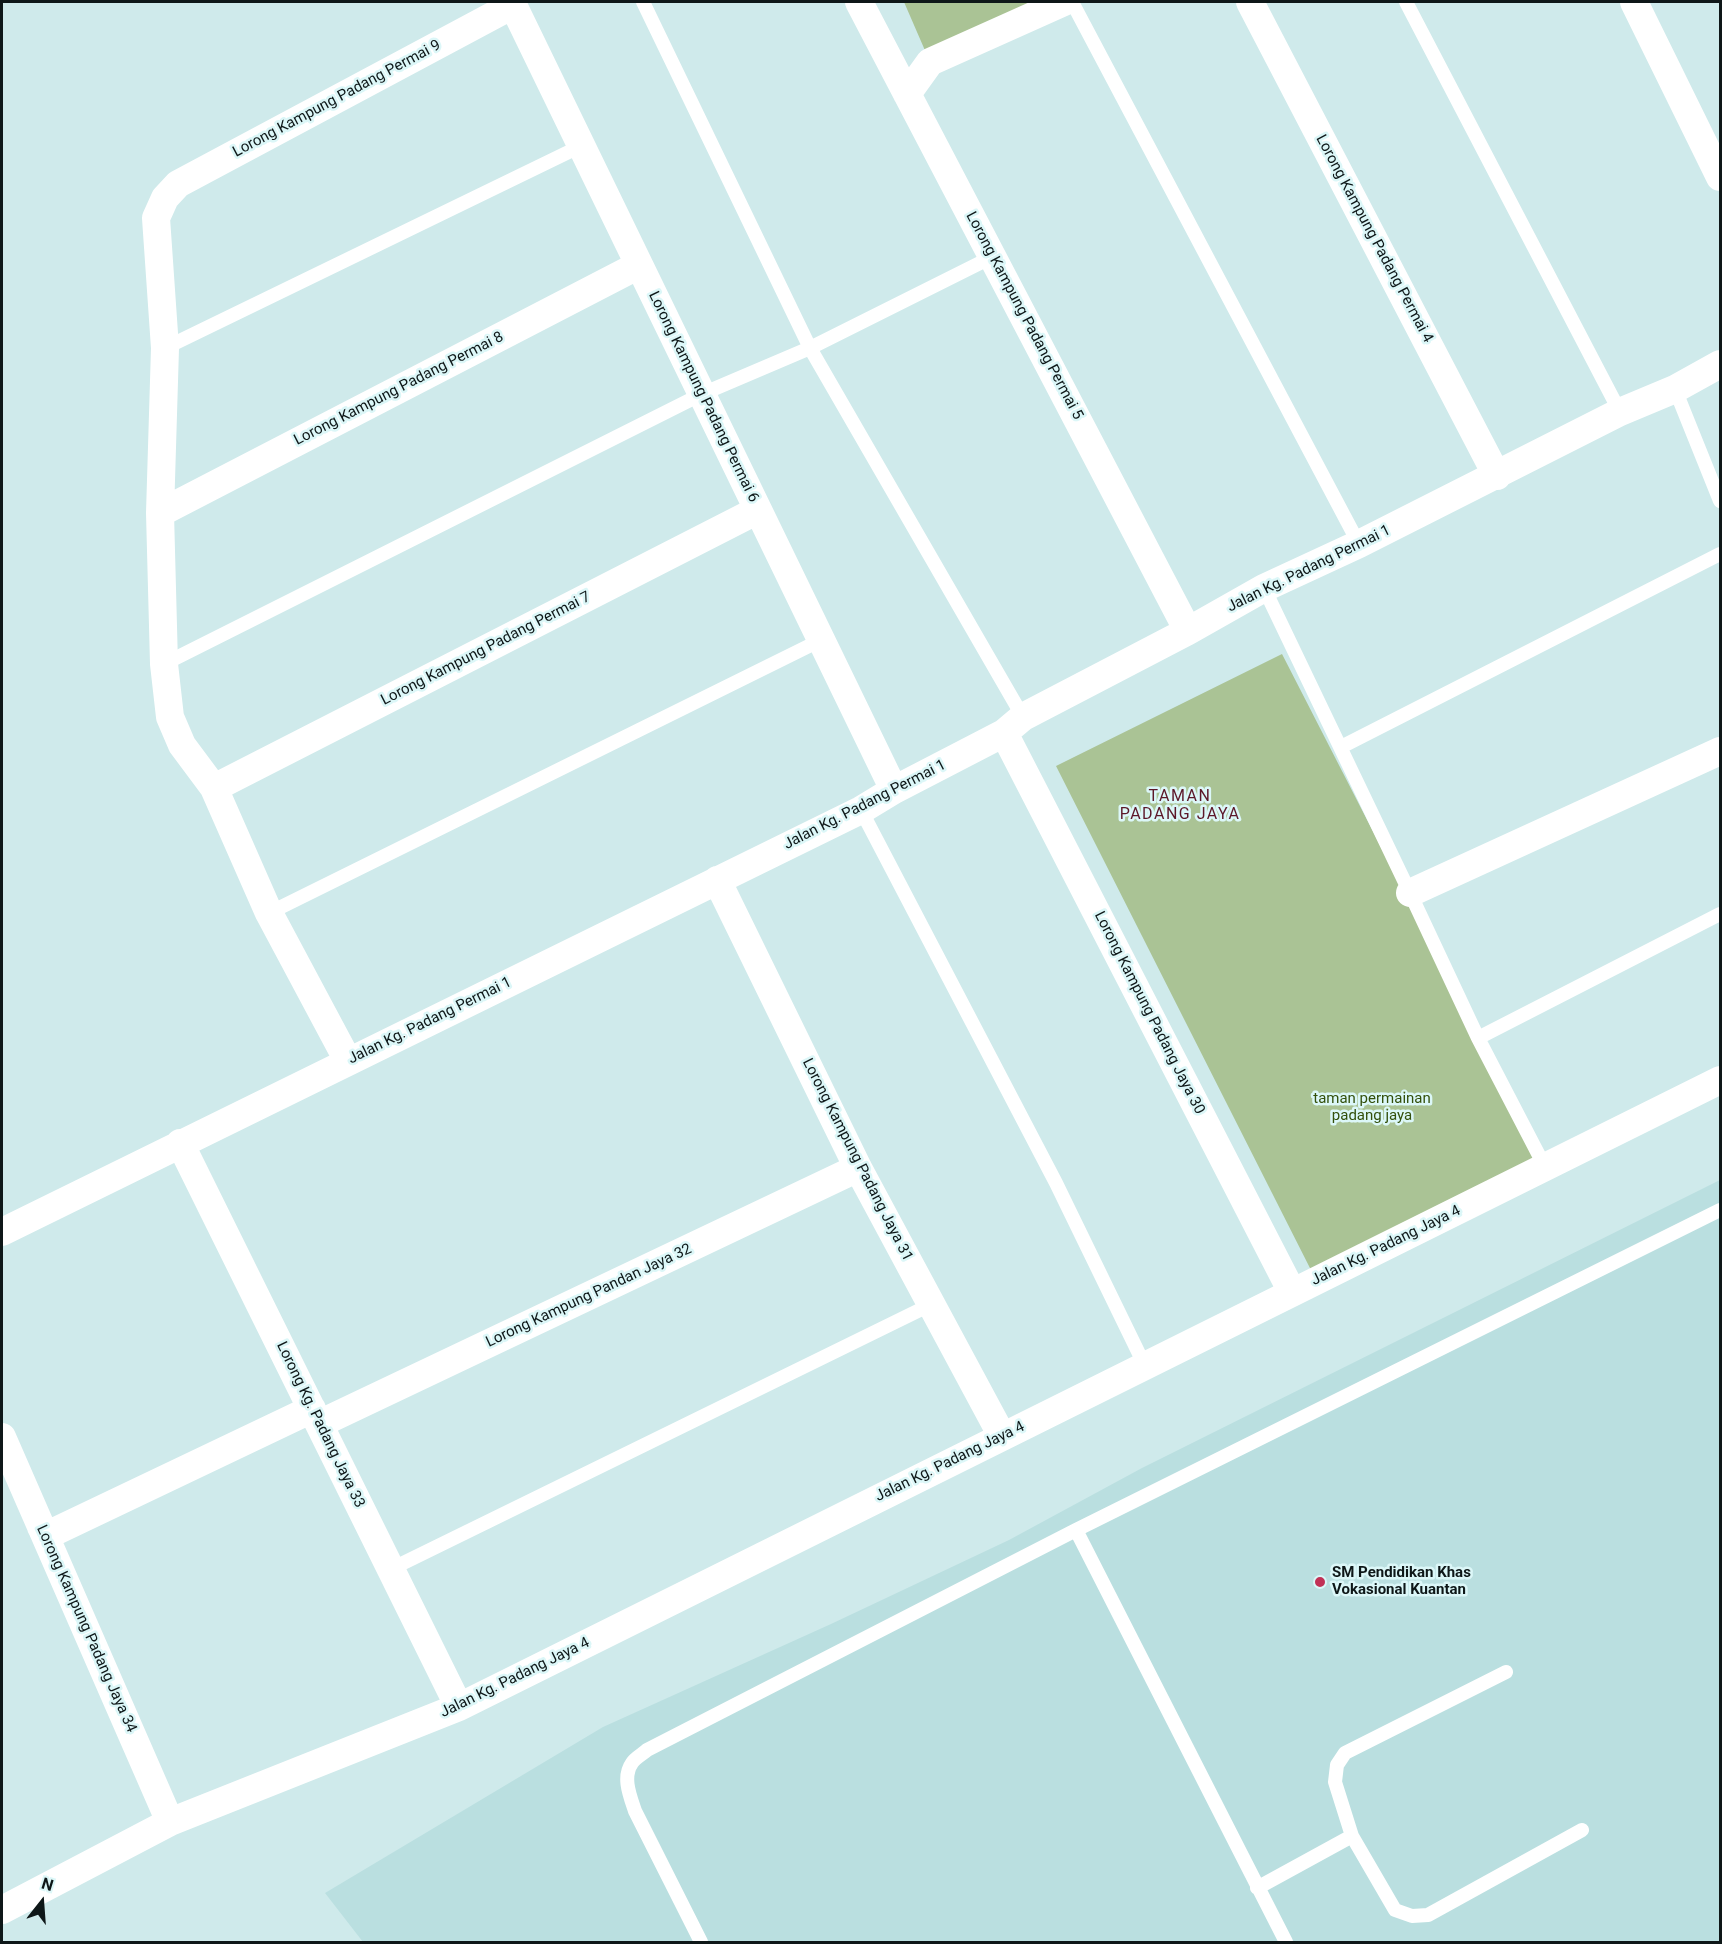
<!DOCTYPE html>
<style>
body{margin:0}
#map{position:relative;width:1722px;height:1944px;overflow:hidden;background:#cfeaeb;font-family:Roboto,sans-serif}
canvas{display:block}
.frame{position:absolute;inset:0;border:3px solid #0e1718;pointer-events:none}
.north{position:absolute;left:12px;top:1872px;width:60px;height:60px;-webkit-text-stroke:4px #dcf7f8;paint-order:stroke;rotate:17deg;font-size:16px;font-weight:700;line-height:24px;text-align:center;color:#0e1718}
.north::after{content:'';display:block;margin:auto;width:21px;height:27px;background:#0e1718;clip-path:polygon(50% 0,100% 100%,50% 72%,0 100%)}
</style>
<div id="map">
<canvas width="1722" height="1944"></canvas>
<div class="frame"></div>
<div class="north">N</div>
</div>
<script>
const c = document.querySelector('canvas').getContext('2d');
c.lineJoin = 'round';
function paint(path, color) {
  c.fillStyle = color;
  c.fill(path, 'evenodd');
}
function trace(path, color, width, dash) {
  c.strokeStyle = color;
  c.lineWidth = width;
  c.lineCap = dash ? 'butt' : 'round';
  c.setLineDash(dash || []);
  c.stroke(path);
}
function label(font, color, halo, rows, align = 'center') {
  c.font = font + ' Roboto,sans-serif';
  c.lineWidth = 5;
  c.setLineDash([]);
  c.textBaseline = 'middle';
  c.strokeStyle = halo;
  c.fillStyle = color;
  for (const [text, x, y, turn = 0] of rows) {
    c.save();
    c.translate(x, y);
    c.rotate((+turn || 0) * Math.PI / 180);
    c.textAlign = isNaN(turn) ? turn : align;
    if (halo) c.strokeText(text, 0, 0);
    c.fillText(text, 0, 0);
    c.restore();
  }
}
paint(new Path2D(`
 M1720,1180V1942H363L325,1893L603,1727L831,1624L1009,1540L1142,1468Z`), '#badfe0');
paint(new Path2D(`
 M904,2H1064L930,62Z
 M1282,654L1545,1167L1315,1278L1056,766Z`), '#aac395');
trace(new Path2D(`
 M643,2L810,348L1023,717
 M1072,2L1359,544
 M1406,2L1620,412
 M165,348L581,146
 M1675,389L1720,501
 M1264,588L1410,893L1478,1038L1545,1167
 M164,664L702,394L810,348L992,257
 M1341,747L1720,554
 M861,810L1056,1183L1145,1366
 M269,913L821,640
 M1478,1038L1720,914
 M1076,1530L1286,1942
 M391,1569L932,1304
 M1352,1836L1395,1910L1412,1916L1428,1915L1582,1830
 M1257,1888L1352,1836L1335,1782L1337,1765L1345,1753L1506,1672
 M701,1942L635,1811C630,1796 622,1777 632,1763C635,1758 643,1754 647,1750L1076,1530L1720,1210`), '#fff', 14);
trace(new Path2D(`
 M859,2L1188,631
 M1250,2L1497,476
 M1634,2L1720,177
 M907,94L930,62L1064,2
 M160,513L639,265
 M1004,733L1292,1292
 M214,788L758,510
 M717,880L858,1168L1002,1436
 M1410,893L1720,751
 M348,1061L269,913L214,788L182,745L170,717L164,664L160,513L165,348L156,218L165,198L178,184L513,5L894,790
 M180,1143L459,1707
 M2,1232L861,810L894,790L1004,733L1023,717L1188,631L1264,588L1359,544L1620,412L1675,389L1720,364
 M319,1424L858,1168
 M2,1437L170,1822
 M41,1527L47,1531H56L312,1409
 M2,1910L170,1822L459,1707L1720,1080`), '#fff', 28);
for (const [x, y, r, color] of [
 [1320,1582,6,"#c13156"]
]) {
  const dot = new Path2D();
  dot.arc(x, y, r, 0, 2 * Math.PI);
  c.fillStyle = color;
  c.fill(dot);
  trace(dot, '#dcf7f8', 2);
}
label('15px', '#0e1718', '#dcf7f8', [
 ["Lorong Kampung Padang Permai 9",337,99,-28],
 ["Lorong Kampung Padang Permai 4",1374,239,62],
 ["Lorong Kampung Padang Permai 5",1024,316,62],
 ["Lorong Kampung Padang Permai 8",399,389,-27],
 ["Lorong Kampung Padang Permai 6",703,397,64],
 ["Jalan Kg. Padang Permai 1",1309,569,-26],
 ["Lorong Kampung Padang Permai 7",486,649,-27],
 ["Jalan Kg. Padang Permai 1",865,805,-27],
 ["Lorong Kampung Padang Jaya 30",1149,1013,63],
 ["Jalan Kg. Padang Permai 1",430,1021,-26],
 ["Lorong Kampung Padang Jaya 31",857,1160,63],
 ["Jalan Kg. Padang Jaya 4",1386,1246,-26],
 ["Lorong Kampung Pandan Jaya 32",589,1296,-25],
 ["Lorong Kg. Padang Jaya 33",320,1425,64],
 ["Jalan Kg. Padang Jaya 4",950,1462,-26],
 ["Lorong Kampung Padang Jaya 34",86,1629,66],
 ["Jalan Kg. Padang Jaya 4",515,1678,-26]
]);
label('15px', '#33500b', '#dcf7f8', [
 ["taman permainan",1372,1099],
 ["padang jaya",1372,1116]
]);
label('bold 15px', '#0e1718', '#dcf7f8', [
 ["SM Pendidikan Khas",1332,1573],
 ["Vokasional Kuantan",1332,1590]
], 'left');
c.letterSpacing = '1.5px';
label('16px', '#5c1728', '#dcf7f8', [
 ["TAMAN",1180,797],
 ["PADANG JAYA",1180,815]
]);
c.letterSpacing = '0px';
</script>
